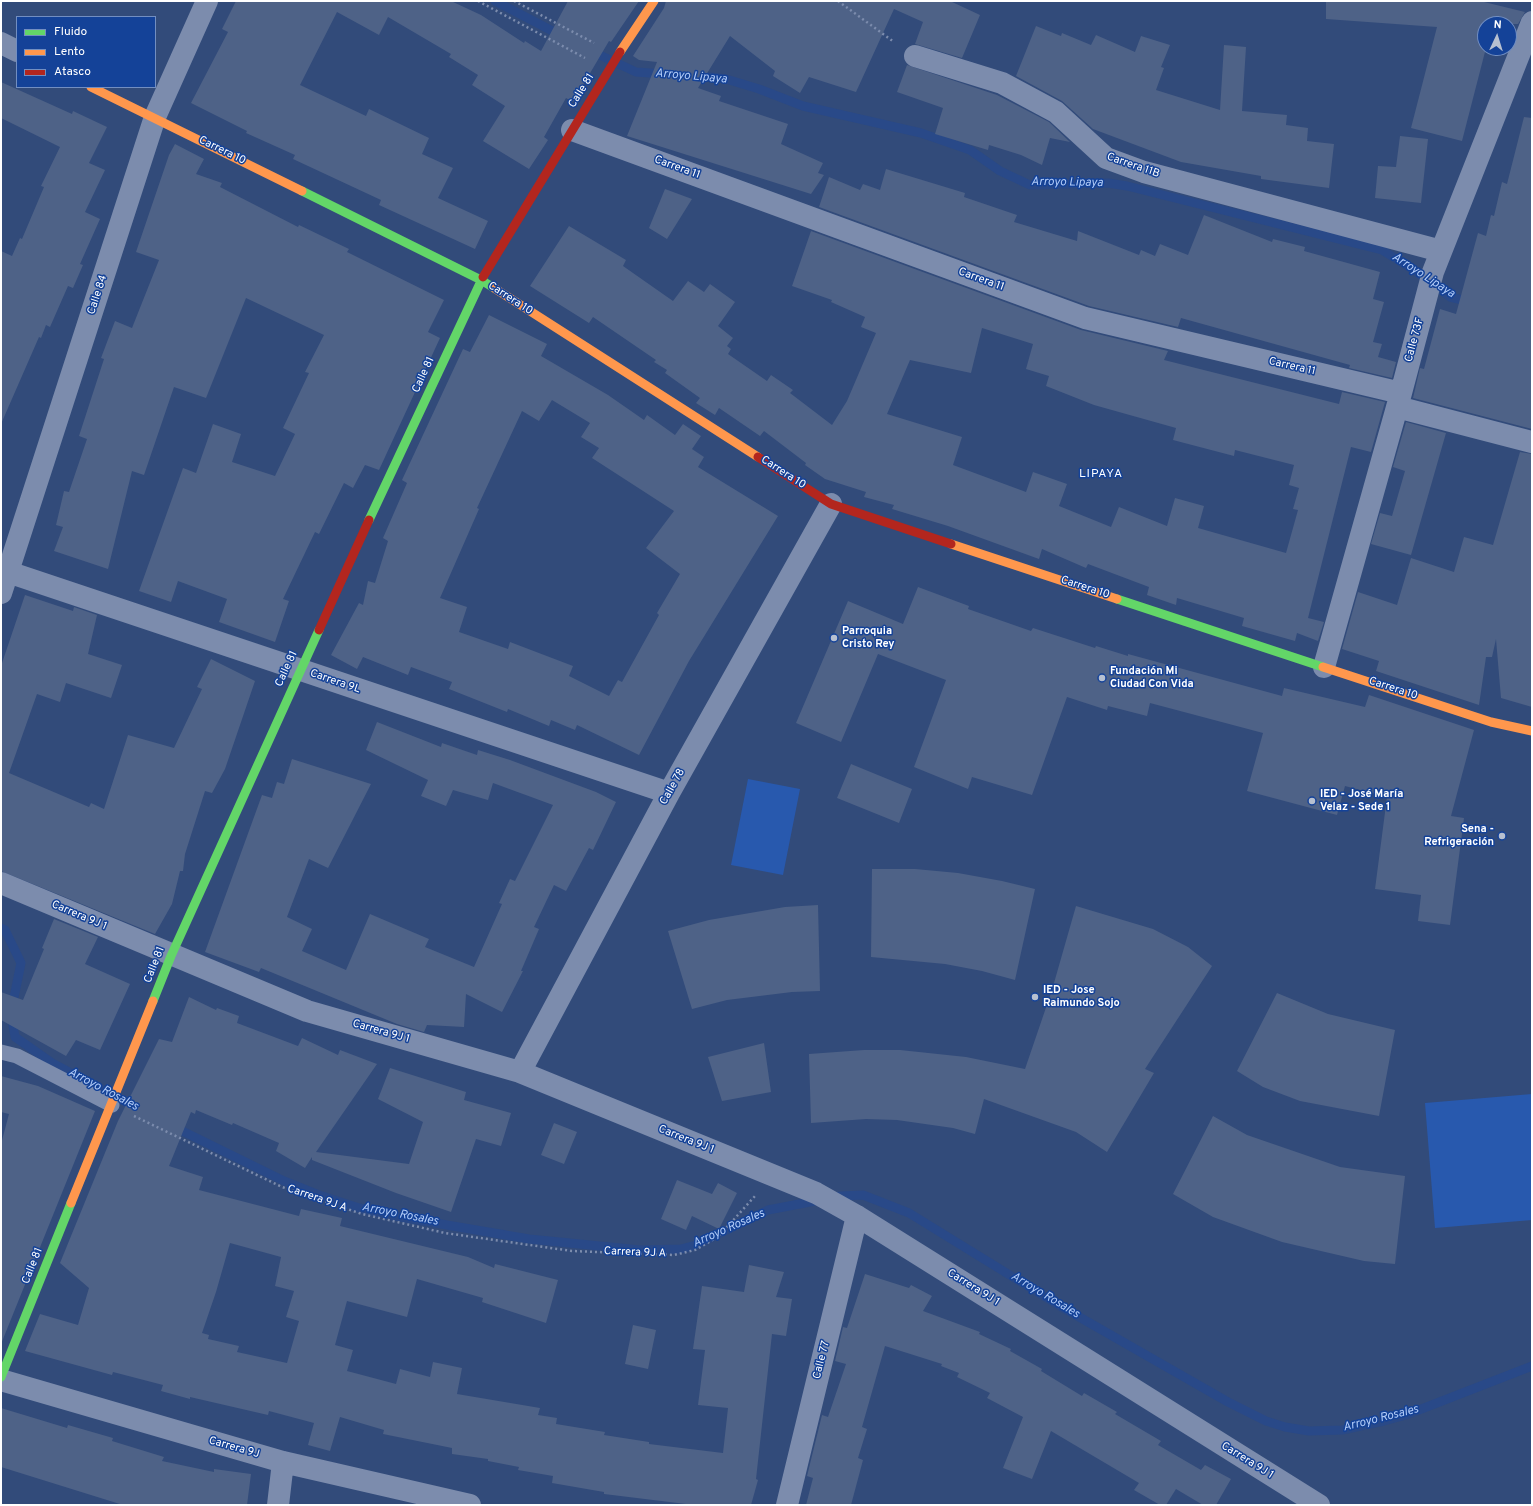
<!DOCTYPE html>
<meta charset="utf-8">
<style>
body{margin:0}
#map{position:relative;width:1533px;height:1506px;overflow:hidden;background:#324b7a;font-family:Overpass,sans-serif}
canvas{display:block}
.frame{position:absolute;inset:0;border:2px solid #fff;pointer-events:none}
.legend{position:absolute;left:16px;top:16px;width:140px;height:72px;box-sizing:border-box;background:#144298;border:1px solid #728ec1;margin:0;padding:5px 7px;list-style:none;font-size:12px;color:#fff}
.legend li{display:flex;align-items:center;gap:8px;height:20px}
.legend b{width:20px;border:1px solid #728ec1}
.north{position:absolute;left:1477px;top:16px;width:40px;height:40px;box-sizing:border-box;background:#144298;border:1px solid #728ec1;border-radius:50%;rotate:4deg;font-size:11px;font-weight:700;line-height:16px;text-align:center;color:#fff}
.north::after{content:'';display:block;margin:auto;width:14px;height:18px;background:#b7c0d0;clip-path:polygon(50% 0,100% 100%,50% 72%,0 100%)}
</style>
<div id="map">
<canvas width="1533" height="1506"></canvas>
<div class="frame"></div>
<ul class="legend">
<li><b style="height:5px;background:#63d668"></b>Fluido</li>
<li><b style="height:5px;background:#ff974d"></b>Lento</li>
<li><b style="height:5px;background:#b3261e"></b>Atasco</li>
</ul>
<div class="north">N</div>
</div>
<script>
const c = document.querySelector('canvas').getContext('2d');
c.lineJoin = 'round';
function paint(path, color) {
  c.fillStyle = color;
  c.fill(path, 'evenodd');
}
function trace(path, color, width, dash) {
  c.strokeStyle = color;
  c.lineWidth = width;
  c.lineCap = dash ? 'butt' : 'round';
  c.setLineDash(dash || []);
  c.stroke(path);
}
function label(font, color, halo, rows, align = 'center') {
  c.font = font + ' Overpass,sans-serif';
  c.lineWidth = 3;
  c.setLineDash([]);
  c.textBaseline = 'middle';
  c.strokeStyle = halo;
  c.fillStyle = color;
  for (const [text, x, y, turn = 0] of rows) {
    c.save();
    c.translate(x, y);
    c.rotate((+turn || 0) * Math.PI / 180);
    c.textAlign = isNaN(turn) ? turn : align;
    if (halo) c.strokeText(text, 0, 0);
    c.fillText(text, 0, 0);
    c.restore();
  }
}
paint(new Path2D(`
 M748,779L800,789L783,875L731,865Z
 M1532,1094V1220L1435,1228L1425,1103Z`), '#2859ae');
trace(new Path2D(`
 M495,1L562,36
 M589,50L636,72L663,74
 M694,75L726,79L759,89L803,106L921,133L970,150L1000,171L1030,185L1108,183L1127,186L1382,250L1411,268L1450,297L1471,302
 M1,928L5,930L21,963L11,1012L15,1037L52,1063L137,1108
 M172,1126L284,1181L319,1195L359,1208L394,1216L529,1239L640,1250L681,1249L696,1245L768,1210L841,1196L863,1195L909,1213L1060,1306L1228,1402L1266,1421L1285,1427L1309,1431L1342,1430L1384,1421L1406,1415L1532,1366`), '#294988', 9);
paint(new Path2D(`
 M236,1H451L481,15L524,43L525,41L541,51L568,1H639L611,42L609,41L573,102L566,98L544,137L548,140L529,169L483,141L505,106L472,85L478,75L449,57L451,54L388,17L379,35L337,12L300,85L366,116L369,109L429,138L422,154L453,168L438,198L488,221L475,249L379,205L381,200L293,159L295,155L246,133L247,131L191,103L228,32L222,29Z
 M666,1H950L980,15L962,58L915,44L923,22L894,9L856,92L809,77L800,93L773,76L775,71L730,36L698,88L721,96L719,101L788,124L781,144L823,163L818,173L824,175L811,194L627,136L657,62L639,60L633,56L664,8Z
 M1326,1H1480L1525,12L1518,24H1485L1486,48L1462,141L1411,128L1437,27L1326,19Z
 M1036,26L1061,36L1062,33L1091,45L1096,35L1135,52L1141,36L1170,45L1161,67L1164,68L1156,90L1220,110L1224,45L1246,47L1242,111L1287,115L1286,125L1308,128L1307,141L1334,144L1329,188L1261,179V176L1181,162L1093,129L1062,101L1016,76Z
 M907,65L997,95L1049,122L1070,142L1050,138L1042,165L1021,155L989,145L988,150L935,134L943,108L897,92Z
 M1,82L72,114L73,111L107,127L89,163L105,170L85,212L100,219L80,264L83,265L73,288L68,286L50,327L46,325L41,338L39,337L1,424V251L12,256L20,238L22,239L44,187L41,186L60,147L1,118Z
 M1524,117L1532,118V429L1413,398L1420,368L1424,369L1440,309L1456,314L1478,233L1486,236L1491,215L1494,216L1502,182L1507,184Z
 M1400,136L1428,139L1421,203L1375,198L1378,166L1396,167Z
 M175,144L204,159L196,174L222,183L220,187L298,227L299,225L349,249L347,252L444,300L428,332L440,338L379,470L365,465L353,488L344,483L319,534L315,532L283,599L289,601L275,642L219,622L227,599L178,581L171,602L139,591L183,468L196,473L213,424L241,434L232,462L275,476L295,434L283,428L309,373L305,372L324,335L246,298L206,398L174,387L144,475L132,471L108,569L54,551L63,527L56,525L64,491L69,492L87,439L79,436L104,359L101,358L115,321L132,328L159,260L136,252L169,155Z
 M886,169L965,193L964,197L1017,215L1014,222L1077,241L1078,231L1139,255L1141,250L1155,256L1160,244L1188,255L1204,215L1272,242L1273,239L1305,247L1304,251L1380,272L1373,299L1384,302L1373,342L1382,344L1378,357L1396,362L1392,378L1349,368L1350,365L1181,318L1178,327L1089,306L819,207L829,177L860,190L863,184L880,190Z
 M665,189L692,199L667,239L649,228Z
 M569,226L626,260L623,266L673,301L688,281L704,292L710,284L735,302L718,326L733,338L727,346L731,349L728,354L767,381L771,375L793,390L790,393L832,425L847,401L876,333L861,327L865,317L831,302L832,300L792,286L811,231L1081,330L1168,351L1164,360L1339,404L1342,392L1385,402L1371,452L1351,447L1308,618L1324,622L1318,641L1297,633L1295,641L1242,626L1244,618L1177,598L1176,605L1147,595L1149,587L1088,564L1086,568L1042,549L1039,559L948,526L892,509L894,505L864,497L866,492L825,479L805,465L806,463L764,431L760,436L719,408L715,415L696,403L700,398L665,373L667,370L654,362L656,360L593,317L589,323L530,286ZM982,328L1033,344L1026,369L1049,376L1046,386L1094,405L1176,428L1173,440L1234,456L1235,450L1294,465L1289,485L1299,488L1293,509L1298,510L1286,553L1198,528L1204,506L1175,498L1167,526L1119,507L1111,527L1059,506L1067,484L1033,472L1026,492L953,465L962,437L887,414L910,360L971,373Z
 M489,315L547,344L541,356L608,395L644,420L647,415L675,435L683,424L701,436L692,449L704,457L698,467L778,516L689,661L639,755L577,725L575,730L551,720L549,726L508,709L507,712L449,689L452,682L411,667L408,675L363,657L357,669L331,655L359,603L363,605L368,581L375,583L388,541L383,538L407,483L402,480L463,349L470,352ZM552,400L590,423L581,437L599,448L592,458L674,511L646,548L680,574L657,613L659,615L622,682L618,680L609,696L569,676L573,666L510,642L508,649L459,632L467,607L440,598L479,509L477,508L522,411L539,421Z
 M1406,422L1446,433L1411,555L1371,544L1380,513L1392,516L1405,471L1393,467Z
 M1520,452L1532,454V707L1501,698L1496,639L1492,657H1486L1479,705L1376,671L1379,661L1342,649L1358,592L1397,605L1411,558L1454,572L1464,537L1493,545Z
 M918,587L969,606L968,609L1031,631L1033,628L1095,648L1096,646L1128,656V654L1282,696L1284,688L1365,707L1369,695L1474,730L1451,816L1464,818L1450,925L1418,921L1421,895L1375,889L1387,797L1345,786L1337,815L1247,791L1263,733L1150,703L1147,716L1108,706L1107,710L1067,697L1032,795L972,777L968,789L914,767L946,680L878,654L841,742L796,723L848,601L903,624Z
 M25,595L73,611L74,607L97,615L88,654L122,665L111,698L66,683L60,702L37,694L9,773L89,807L91,803L104,809L128,735L174,748L202,689L197,687L211,659L255,681L225,769L212,793L205,791L185,854L183,871H180L172,904L155,934L1,871V666Z
 M377,722L441,747L442,743L477,755L478,750L510,760L596,792L616,802L593,850L589,848L566,891L554,885L534,927L539,929L521,971H523L502,1012L466,994L464,1027L427,1025L424,1032L397,1024L261,968L259,972L205,952L262,795L272,798L277,782L284,784L292,759L371,784L328,868L309,859L287,917L312,929L302,951L346,970L370,914L429,939L425,947L474,967L502,904L499,903L510,879L515,881L553,805L493,783L488,800L453,790L446,806L421,796L428,780L366,750Z
 M851,764L912,789L899,823L837,798Z
 M872,869H915L958,873L1002,881L1035,889L1015,980L982,971L945,964L871,957Z
 M818,905L820,991L792,992L727,1000L692,1009L668,931L709,920L785,907Z
 M1076,906L1153,929L1188,947L1212,966L1145,1069L1154,1073L1107,1152L1076,1132L984,1099L975,1134L953,1128L897,1120L866,1119L811,1123L809,1054L864,1050H900L966,1057L1025,1069L1052,990Z
 M54,919L98,937L85,964L130,984L100,1050L76,1040L66,1056L1,1020V992L23,1000L44,949L42,948Z
 M1277,993L1328,1014L1395,1030L1379,1116L1300,1101L1263,1087L1237,1071Z
 M189,997L216,1010L217,1008L239,1016L237,1023L298,1046L302,1038L338,1055L340,1050L377,1064L316,1152L409,1164L423,1122L378,1099L390,1068L466,1092L464,1100L511,1113L501,1146L476,1139L451,1212L396,1193L312,1160V1157L305,1168L276,1151L279,1143L233,1123L232,1125L196,1110L195,1114L191,1112L169,1166L203,1177L199,1190L299,1216L301,1209L342,1218L340,1226L468,1257L494,1268L495,1264L558,1280L546,1323L482,1302L483,1298L417,1279L407,1317L347,1301L335,1345L353,1350L347,1371L396,1384L400,1369L430,1377L433,1362L462,1368L457,1394L540,1408L538,1415L557,1418L556,1424L605,1432L604,1435L649,1442V1444L723,1453L728,1408L698,1405L705,1350L693,1349L702,1286L744,1292L749,1265L784,1272L776,1297L792,1299L786,1336L772,1334L756,1479L758,1480L751,1505H694L604,1494V1492L552,1483L553,1476L518,1470L519,1467L488,1461V1459L452,1454V1448L383,1434L384,1430L340,1417L330,1451L308,1445L314,1423L269,1411L268,1415L190,1397V1399L161,1391L163,1385L113,1372L112,1375L25,1351L40,1314L78,1325L89,1288L60,1263L118,1121L159,1039L172,1042ZM230,1243L281,1257L275,1286L294,1291L286,1317L299,1321L287,1363L237,1352L239,1346L208,1339L209,1335L202,1333L216,1292Z
 M764,1043L771,1092L722,1101L708,1057Z
 M1,1076L38,1086L95,1111L1,1344V1144L9,1114L1,1112Z
 M1213,1116L1247,1135L1340,1167L1405,1176L1395,1264L1364,1261L1282,1242L1213,1217L1173,1194Z
 M554,1123L577,1132L564,1164L541,1155Z
 M677,1180L712,1194L718,1183L737,1193L719,1229L692,1216L686,1230L661,1219Z
 M865,1274L909,1288L911,1285L932,1296L923,1311L980,1332L979,1334L1011,1349L1010,1351L1042,1369L1041,1371L1082,1396L1084,1393L1117,1412L1115,1414L1161,1441L1158,1445L1201,1470L1205,1465L1231,1479L1216,1505H1203L1176,1489L1166,1505H1160L1134,1490L1139,1483L1051,1431L1032,1479L1003,1468L1023,1417L987,1398L990,1393L957,1377L959,1373L941,1366L942,1364L885,1346L862,1427L867,1429L858,1458L863,1460L851,1505H806L813,1478L807,1476L822,1415L828,1417L846,1364L835,1361L843,1327L847,1328Z
 M633,1325L656,1330L648,1369L625,1364Z
 M1,1408L67,1428L68,1425L113,1438L112,1441L164,1457L162,1461L214,1472V1469L251,1474L247,1505H123L1,1467Z`), '#4e6287');
trace(new Path2D(`
 M478,1L585,58
 M514,1L594,43
 M838,1L894,42
 M134,1116L282,1187L362,1214L445,1233L572,1251L674,1255L695,1250L718,1237L755,1196`), '#7c8cad', 2.5, [2, 3]);
trace(new Path2D(`
 M1,1052L17,1056L112,1105`), '#7c8cad', 15);
trace(new Path2D(`
 M1,43L17,51
 M915,56L1002,83L1056,112L1106,158L1144,172L1441,251
 M572,130L1085,318L1401,393
 M1397,407L1532,442
 M1,572H8L669,793
 M1,593L155,117L207,1
 M1324,667L1401,393L1433,272L1532,22
 M1,883L307,1011L520,1072L816,1193L857,1216L1319,1505
 M520,1072L669,793L831,504
 M1,1380L283,1462L470,1505
 M278,1505L283,1462
 M787,1505L857,1216`), '#7c8cad', 22);
trace(new Path2D(`
 M302,191L481,280L494,288
 M369,520L483,277
 M1117,599L1323,667
 M153,1001L171,956L319,630
 M1,1377L71,1203`), '#63d668', 9);
trace(new Path2D(`
 M620,52L654,1
 M91,87L302,191
 M494,288L758,457
 M951,544L1117,599
 M1323,667L1491,722L1532,731
 M71,1203L153,1001`), '#ff974d', 9);
trace(new Path2D(`
 M483,277L620,52
 M758,457L831,504L951,544
 M319,630L369,520`), '#b3261e', 9);
for (const [x, y, r, color] of [
 [834,638,4,"#b7c0d0"],
 [1102,678,4,"#b7c0d0"],
 [1312,801,4,"#b7c0d0"],
 [1502,836,4,"#b7c0d0"],
 [1035,997,4,"#b7c0d0"]
]) {
  const dot = new Path2D();
  dot.arc(x, y, r, 0, 2 * Math.PI);
  c.fillStyle = color;
  c.fill(dot);
  trace(dot, '#144298', 1.5);
}
label('11px', '#fff', '#144298', [
 ["Calle 81",582,91,-58],
 ["Carrera 10",222,151,26],
 ["Carrera 11B",1133,166,19],
 ["Carrera 11",677,168,20],
 ["Carrera 11",981,280,20],
 ["Calle 84",98,295,-72],
 ["Carrera 10",510,299,33],
 ["Calle 73F",1415,340,-75],
 ["Carrera 11",1292,367,13],
 ["Calle 81",424,375,-65],
 ["Carrera 10",783,473,33],
 ["Carrera 10",1085,588,18],
 ["Calle 81",287,669,-65],
 ["Carrera 9L",335,682,19],
 ["Carrera 10",1393,689,18],
 ["Calle 78",673,787,-61],
 ["Carrera 9J 1",79,916,23],
 ["Calle 81",155,965,-68],
 ["Carrera 9J 1",381,1032,16],
 ["Carrera 9J 1",686,1140,22],
 ["Carrera 9J A",317,1199,19],
 ["Carrera 9J A",635,1253,2],
 ["Calle 81",33,1266,-68],
 ["Carrera 9J 1",973,1288,32],
 ["Calle 77",822,1360,-76],
 ["Carrera 9J",234,1448,16],
 ["Carrera 9J 1",1247,1461,32]
]);
label('bold 11px', '#fff', '#144298', [
 ["Parroquia",842,632],
 ["Cristo Rey",842,645],
 ["Fundación Mi",1110,672],
 ["Ciudad Con Vida",1110,685],
 ["IED - José María",1320,795],
 ["Velaz - Sede 1",1320,808],
 ["Sena -",1494,830,"right"],
 ["Refrigeración",1494,843,"right"],
 ["IED - Jose",1043,991],
 ["Raimundo Sojo",1043,1004]
], 'left');
label('italic 12px', '#b3cdf9', '#144298', [
 ["Arroyo Lipaya",691,77,5],
 ["Arroyo Lipaya",1067,183,1],
 ["Arroyo Lipaya",1423,276,33],
 ["Arroyo Rosales",103,1090,28],
 ["Arroyo Rosales",400,1215,11],
 ["Arroyo Rosales",729,1229,-24],
 ["Arroyo Rosales",1045,1296,31],
 ["Arroyo Rosales",1381,1419,-14]
]);
c.letterSpacing = '1px';
label('12px', '#fff', '#144298', [
 ["LIPAYA",1101,475]
]);
c.letterSpacing = '0px';
</script>
